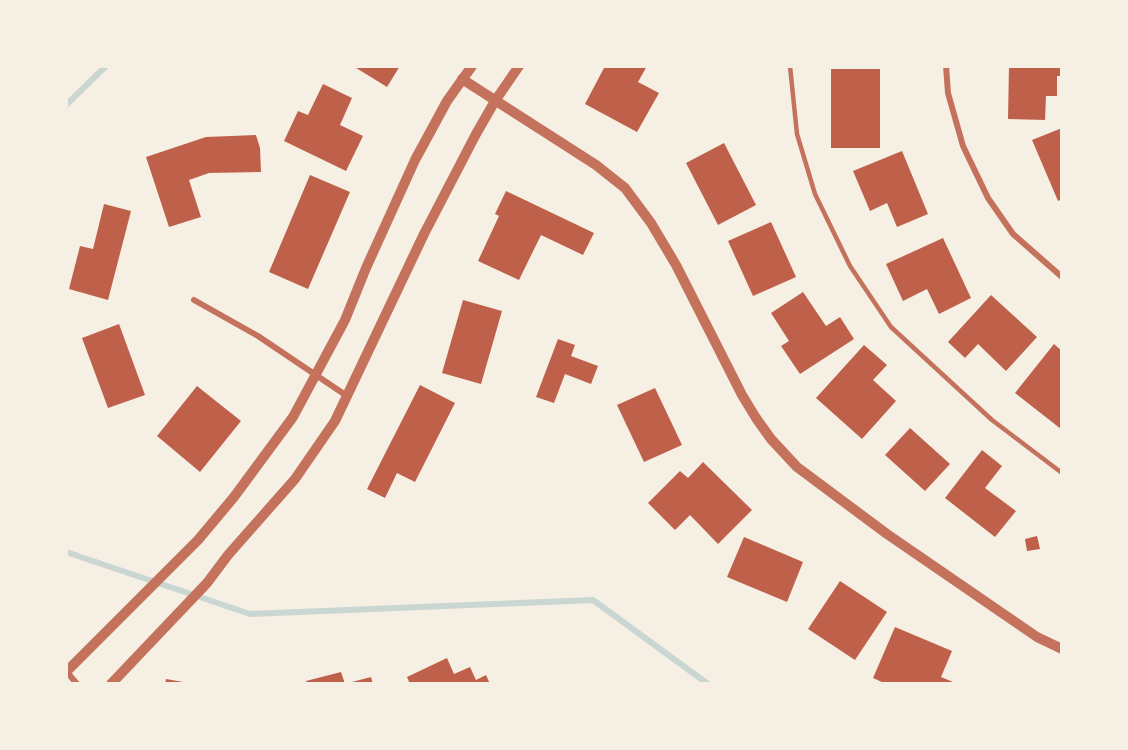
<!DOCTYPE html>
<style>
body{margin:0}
#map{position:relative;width:1128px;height:750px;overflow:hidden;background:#f6efe4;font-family:Roboto,sans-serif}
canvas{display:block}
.frame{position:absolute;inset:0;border:68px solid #f6efe4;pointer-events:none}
</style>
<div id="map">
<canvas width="1128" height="750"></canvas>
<div class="frame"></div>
</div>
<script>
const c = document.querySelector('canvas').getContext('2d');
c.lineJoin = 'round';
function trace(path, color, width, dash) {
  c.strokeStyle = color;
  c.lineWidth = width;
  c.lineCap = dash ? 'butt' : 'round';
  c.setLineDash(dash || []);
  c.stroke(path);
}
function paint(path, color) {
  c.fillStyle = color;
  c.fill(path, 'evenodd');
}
trace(new Path2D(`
 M66,105L106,66
 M66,552L250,614L593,600L708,684`), '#c9d6d2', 6);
paint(new Path2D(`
 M353,66H400L387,87Z
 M605,66H647L638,82L659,93L637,132L585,104Z
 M1009,66H1062V76H1057V96H1046L1045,120L1008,119Z
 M831,69H880V148H831Z
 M323,84L352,98L340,125L363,136L346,171L284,141L298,111L308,115Z
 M1062,128V199L1058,201L1032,140Z
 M256,135L260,148L261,172L209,173L189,180L201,217L169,227L146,157L206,137Z
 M724,143L756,205L718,225L686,163Z
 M902,151L928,214L897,227L887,203L870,211L853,171Z
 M310,175L350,192L308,289L269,272Z
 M506,191L594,233L583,255L541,235L519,280L478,261L499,216L495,214Z
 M104,204L131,211L108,300L69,289L80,246L93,249Z
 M771,222L796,277L753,296L728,241Z
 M943,238L971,298L939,314L927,289L903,301L886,264Z
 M803,292L826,326L840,317L854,339L800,374L781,346L789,341L771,313Z
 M991,295L1037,337L1006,371L978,344L965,358L948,342Z
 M463,300L502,311L481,384L442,373Z
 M119,324L145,395L108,408L82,338Z
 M558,339L575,345L571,356L598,366L591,384L565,374L554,403L536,397Z
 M1054,344L1062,351L1061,429L1015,393Z
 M864,345L887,365L873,380L896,401L862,439L816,398Z
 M420,385L455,403L415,482L397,473L385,498L367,489Z
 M197,386L241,421L200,472L157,436Z
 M655,388L682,445L644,462L617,405Z
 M910,428L950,464L925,491L885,455Z
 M982,450L1002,466L985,488L1016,511L995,537L945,498Z
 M703,462L752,510L718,544L690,515L675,530L648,503L680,471L688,478Z
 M1037,536L1040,549L1027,551L1025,539Z
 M744,537L803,562L787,602L727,577Z
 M840,581L887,612L855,660L808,629Z
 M895,627L952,651L941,677L953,682L952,684H886L873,678Z
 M447,658L454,674L470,667L476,680L486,675L490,684H410L407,677Z
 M341,672L345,684H307L306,681Z
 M371,677L373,684H348V683Z
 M166,679L189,683V684H165Z`), '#bf614a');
trace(new Path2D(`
 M790,66L797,134L815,194L850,266L891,327L992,420L1062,473`), '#c5725c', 4.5);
trace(new Path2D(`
 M946,66L948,93L963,146L988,198L1013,234L1062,277
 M194,300L258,336L347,396
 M67,672L77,684`), '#c5725c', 6);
trace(new Path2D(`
 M462,79L596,165L625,188L651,223L676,265L742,395L756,418L771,439L797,467L887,534L1037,637L1062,649
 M66,672L198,540L234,497L293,417L345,320L366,268L415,160L447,101L472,66
 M111,684L207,583L228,555L295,479L335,421L424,234L476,134L495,101L519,66`), '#c5725c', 10);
</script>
